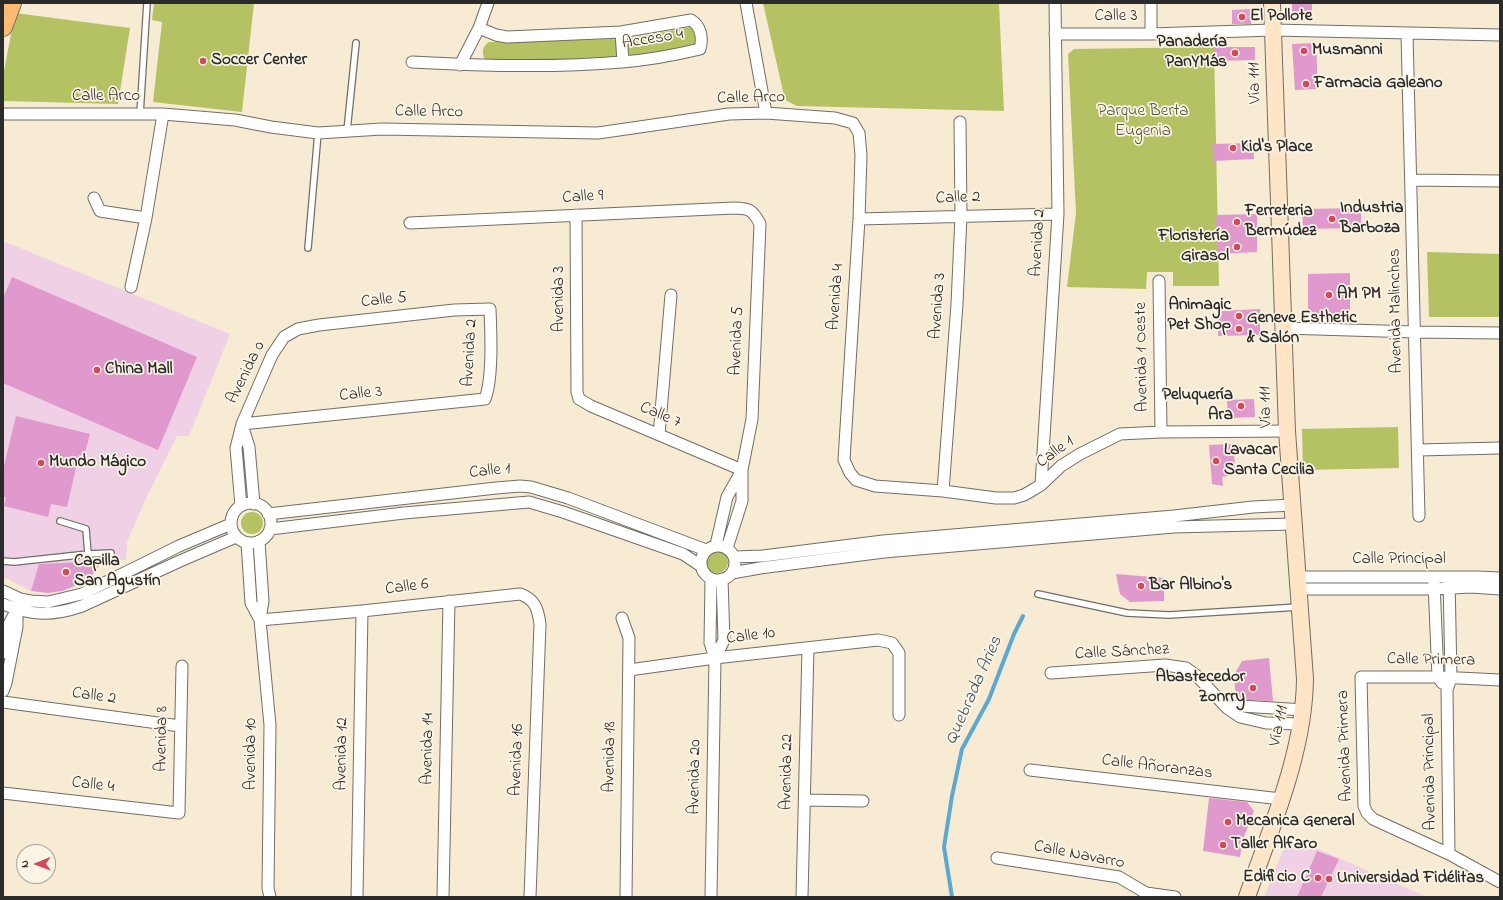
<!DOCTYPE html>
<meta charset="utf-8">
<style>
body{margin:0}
#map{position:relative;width:1503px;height:900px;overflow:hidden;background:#f7ebd3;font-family:"Indie Flower",sans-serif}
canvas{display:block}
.frame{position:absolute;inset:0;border:4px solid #2b2b2b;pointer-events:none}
.north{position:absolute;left:16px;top:844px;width:40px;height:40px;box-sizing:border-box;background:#fcf5e5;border:1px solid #a8a49b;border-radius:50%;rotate:269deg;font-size:11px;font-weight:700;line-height:16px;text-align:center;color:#2b2b2b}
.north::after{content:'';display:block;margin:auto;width:14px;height:18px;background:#d1495b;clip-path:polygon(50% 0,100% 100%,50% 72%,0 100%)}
</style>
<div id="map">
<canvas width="1503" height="900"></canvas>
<div class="frame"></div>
<div class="north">N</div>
</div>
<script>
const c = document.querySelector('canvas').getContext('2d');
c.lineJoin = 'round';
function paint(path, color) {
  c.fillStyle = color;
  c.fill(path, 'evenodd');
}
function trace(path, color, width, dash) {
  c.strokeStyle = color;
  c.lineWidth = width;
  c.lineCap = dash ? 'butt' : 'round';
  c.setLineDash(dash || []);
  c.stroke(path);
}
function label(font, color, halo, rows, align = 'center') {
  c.font = font + ' "Indie Flower",sans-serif';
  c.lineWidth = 3.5;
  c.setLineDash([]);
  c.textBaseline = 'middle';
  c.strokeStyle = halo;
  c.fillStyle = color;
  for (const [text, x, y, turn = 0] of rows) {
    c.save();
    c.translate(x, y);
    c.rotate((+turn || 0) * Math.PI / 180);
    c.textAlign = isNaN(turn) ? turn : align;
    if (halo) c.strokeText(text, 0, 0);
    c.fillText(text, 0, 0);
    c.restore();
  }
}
paint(new Path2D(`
 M3,241L230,334L189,436H177L144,503L127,542L126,560L40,564L31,591L3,577Z
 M1289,836L1427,897H1264Z`), '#efd0e5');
paint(new Path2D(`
 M154,3H254L242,112L153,102L162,22L152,20Z
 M763,3H999L1004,111L797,106L785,100Z
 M15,13L130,28L118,104L3,101V76Z
 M691,27L695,28L699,43L693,47L634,57L630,56C626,49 625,43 631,38Z
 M614,39L617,45L618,56L614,60L489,62L484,58C482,50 482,47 489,42Z
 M1214,47L1219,286H1173V272H1147L1146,289L1067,287L1076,213L1068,54L1074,49Z
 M1427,252L1500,254V317H1429Z
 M1398,427L1399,468L1303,470L1302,429Z
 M241 523a11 11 0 1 1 22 0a11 11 0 1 1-22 0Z
 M706 562a11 11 0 1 1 22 0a11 11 0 1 1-22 0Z`), '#b4c264');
trace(new Path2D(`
 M952,897L944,847L952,796L962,749L989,699L1014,634L1023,616`), '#5ca7d4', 4);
paint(new Path2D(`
 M1292,3H1312V13L1292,14Z
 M1251,9V24H1232V10Z
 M1316,43L1318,89L1295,90L1292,44Z
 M1214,47H1255V60L1214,61Z
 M1253,143L1254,159L1214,161L1212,144Z
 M1361,208V228L1303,229L1302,209Z
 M1257,214V252L1217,254L1216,215Z
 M1350,273V316H1308V274Z
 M12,277L197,357L158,450L3,383V298Z
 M1260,309V335L1218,336V311Z
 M1254,399L1255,417L1228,418L1227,400Z
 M16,416L90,434L84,456L79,455L67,507L51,504L48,517L4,506L6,497H3V470Z
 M1233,444L1236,475L1222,477L1223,486L1212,484L1209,445Z
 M102,561L89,580L77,585L62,591L48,593L31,591L39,564Z
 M1116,574L1164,578V601L1130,602L1120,594Z
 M1269,658L1273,701L1236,700L1234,675L1242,661Z
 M1209,798L1247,802L1254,811L1243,839L1240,857L1203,851Z
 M1317,851L1339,859L1321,897H1297Z`), '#e099cc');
const lane = new Path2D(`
 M140,114L147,3
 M347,131L356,43
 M308,248L318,133
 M60,521L86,529L88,554
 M3,561L14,562L88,554L111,553
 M1038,594L1127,613L1169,615L1299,607`);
const street = new Path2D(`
 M746,3L766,113
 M1151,3V34
 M621,32L623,62
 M1055,34H1151L1273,30L1500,35
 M1407,34L1419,516
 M412,62C482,66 553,68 622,62C649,60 675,55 700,49C703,38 701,26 691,20L621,32L507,37L496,35L479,28
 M460,65L479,28L488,3
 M3,114H163L235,120L271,127L318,133L382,129L598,133L729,114L766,113L835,118L853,123L859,133L861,155L859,219L844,460L850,473L856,480L875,486L943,491L996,498H1014L1024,495L1031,491L1041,485L1061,466L1080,454L1120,434L1161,432L1287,431
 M1411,180L1500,181
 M94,198L100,211L146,218
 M576,215L577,392L579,399L591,406L742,470
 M859,219L1058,214
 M410,223L734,208C749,208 753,210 760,224L752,419L742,470V501L727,548
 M1159,281L1161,432
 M131,287L146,218L163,114
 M1284,328L1415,332L1500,333
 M242,425L249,447L254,504
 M659,435L671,295
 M1418,450L1500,448
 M1041,485L1058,214L1055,3
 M943,491L957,304L961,216L960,122
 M231 523a20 20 0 1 1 40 0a20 20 0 1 1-40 0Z
 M241,506L236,448L242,424L272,355L284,337L298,329L319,325L454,310L490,309C491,333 493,378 485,399L242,424
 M268,514L496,488L520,486L531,487L568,498L706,550
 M270,529L404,513L529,502L563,512L683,554L701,566
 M259,541L263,601L260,620L270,725L268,888L270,897
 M247,543L251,603L260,620
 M716,545L727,497L741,472
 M701 563a17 17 0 1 1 34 0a17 17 0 1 1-34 0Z
 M734,557L763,556L883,541L1174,516L1253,507L1293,505
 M732,573L760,568L884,552L1174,527L1294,524
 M1298,577H1477L1500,578
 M711,579L710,643L715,658L711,897
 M1434,583L1438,677L1442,683
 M1299,589H1434L1471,587L1500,589
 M3,591L20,599L31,601L48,602L82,594L179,546L231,524
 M3,604C32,616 53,616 82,606L180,561L236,537
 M622,618L629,638L626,897
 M260,620L362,611L520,594C535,599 538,609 540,624L530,897
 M3,653L9,624L16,611
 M715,658L724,640L722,579
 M629,670L715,658L878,640L892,643L899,653V715
 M1051,673L1165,665L1186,668L1197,676L1227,708L1240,717L1266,723L1301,724
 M1500,680L1438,677H1361L1364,806L1367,813L1373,819L1449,854L1500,882
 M3,691L6,683L17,627V610
 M3,702L180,726
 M1227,708L1241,706L1304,710
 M1030,770L1281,799
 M3,793L179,813L182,666
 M805,800L863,801
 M1449,854L1447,690L1451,678L1449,577
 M997,858L1119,877L1146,893L1175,897
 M357,897L362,611
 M443,897L449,601
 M802,897L808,648`);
const secondary = new Path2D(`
 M1247,897C1271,827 1304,754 1305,679L1287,431L1272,3`);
const primary = new Path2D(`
 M3,27L12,3`);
trace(lane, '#726e66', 8);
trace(street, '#726e66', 13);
trace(secondary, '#726e66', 18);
trace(primary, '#726e66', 20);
trace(lane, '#fff', 5.5);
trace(street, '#fff', 11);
trace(secondary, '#ffe4c6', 16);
trace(primary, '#ffbb71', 18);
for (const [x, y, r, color] of [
 [1242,17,4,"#d1495b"],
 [1304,51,4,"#d1495b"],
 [1235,53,4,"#d1495b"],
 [203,61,4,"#d1495b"],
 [1306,84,4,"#d1495b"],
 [1233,148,4,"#d1495b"],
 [1332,219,4,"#d1495b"],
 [1237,222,4,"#d1495b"],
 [1237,247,4,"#d1495b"],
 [1329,295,4,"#d1495b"],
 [1239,316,4,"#d1495b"],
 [1239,329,4,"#d1495b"],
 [97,370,4,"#d1495b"],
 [1241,406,4,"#d1495b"],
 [1216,461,4,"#d1495b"],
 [41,463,4,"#d1495b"],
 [66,572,4,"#d1495b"],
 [1141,586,4,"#d1495b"],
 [1253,688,4,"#d1495b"],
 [1228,822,4,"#d1495b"],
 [1223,845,4,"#d1495b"],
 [1318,878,4,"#d1495b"],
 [1329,879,4,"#d1495b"]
]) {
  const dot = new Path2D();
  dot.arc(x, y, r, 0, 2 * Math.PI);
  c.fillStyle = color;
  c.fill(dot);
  trace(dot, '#fcf5e5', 1.5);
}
label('17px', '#2b2b2b', '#fcf5e5', [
 ["Calle 3",1116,17],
 ["Acceso 4",653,40,-9],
 ["Vía 111",1256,83,-92],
 ["Calle Arco",106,97],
 ["Calle Arco",751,99,-1],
 ["Calle Arco",429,113,1],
 ["Calle 9",583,198,-3],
 ["Calle 2",958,199,-2],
 ["Avenida 2",1039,243,-87],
 ["Avenida 4",837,297,-86],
 ["Avenida 3",560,299,-90],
 ["Calle 5",384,301,-6],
 ["Avenida 3",939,306,-86],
 ["Avenida Malinches",1397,311,-91],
 ["Avenida 5",738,341,-88],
 ["Avenida 2",471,353,-87],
 ["Avenida 1 Oeste",1143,357,-91],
 ["Avenida 0",247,373,-64],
 ["Calle 3",361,395,-6],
 ["Vía 111",1267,407,-92],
 ["Calle 7",660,416,23],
 ["Calle 1",1056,453,-36],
 ["Calle 1",490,472,-6],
 ["Calle Principal",1399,560],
 ["Calle 6",407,588,-7],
 ["Calle 10",751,637,-7],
 ["Calle Sánchez",1122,653,-3],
 ["Calle Primera",1431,661,1],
 ["Calle 2",94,697,8],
 ["Vía 111",1280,726,-79],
 ["Avenida 8",163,739,-89],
 ["Avenida Primera",1346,746,-92],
 ["Avenida 14",429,749,-89],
 ["Avenida 10",252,754,-90],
 ["Avenida 12",343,754,-89],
 ["Avenida 18",611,757,-89],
 ["Avenida 16",518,760,-88],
 ["Calle Añoranzas",1157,768,7],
 ["Avenida 22",788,772,-89],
 ["Avenida Principal",1431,772,-91],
 ["Avenida 20",696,777,-89],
 ["Calle 4",93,786,7],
 ["Calle Navarro",1079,856,11]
]);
label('bold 17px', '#2b2b2b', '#fcf5e5', [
 ["El Pollote",1250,17],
 ["Panadería",1227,43,"right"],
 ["PanYMás",1227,63,"right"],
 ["Musmanni",1312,51],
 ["Soccer Center",211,61],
 ["Farmacia Galeano",1314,84],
 ["Kid's Place",1241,148],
 ["Industria",1340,209],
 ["Barboza",1340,229],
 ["Ferreteria",1245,212],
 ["Bermúdez",1245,232],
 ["Floristería",1229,237,"right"],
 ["Girasol",1229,257,"right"],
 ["AM PM",1337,295],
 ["Animagic",1231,306,"right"],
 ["Pet Shop",1231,326,"right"],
 ["Geneve Esthetic",1247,319],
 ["& Salón",1247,339],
 ["China Mall",105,370],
 ["Peluquería",1233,396,"right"],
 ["Ara",1233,416,"right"],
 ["Lavacar",1224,451],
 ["Santa Cecilia",1224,471],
 ["Mundo Mágico",49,463],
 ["Capilla",74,562],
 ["San Agustín",74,582],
 ["Bar Albino's",1149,586],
 ["Abastecedor",1245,678,"right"],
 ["Zonrry",1245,698,"right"],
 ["Mecanica General",1236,822],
 ["Taller Alfaro",1231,845],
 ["Edificio C",1310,878,"right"],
 ["Universidad Fidélitas",1337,879]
], 'left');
label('17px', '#54583c', '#fcf5e5', [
 ["Parque Berta",1143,112],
 ["Eugenia",1143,132]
]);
label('italic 18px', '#3c5666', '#fcf5e5', [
 ["Quebrada Aries",975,691,-66]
]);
</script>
